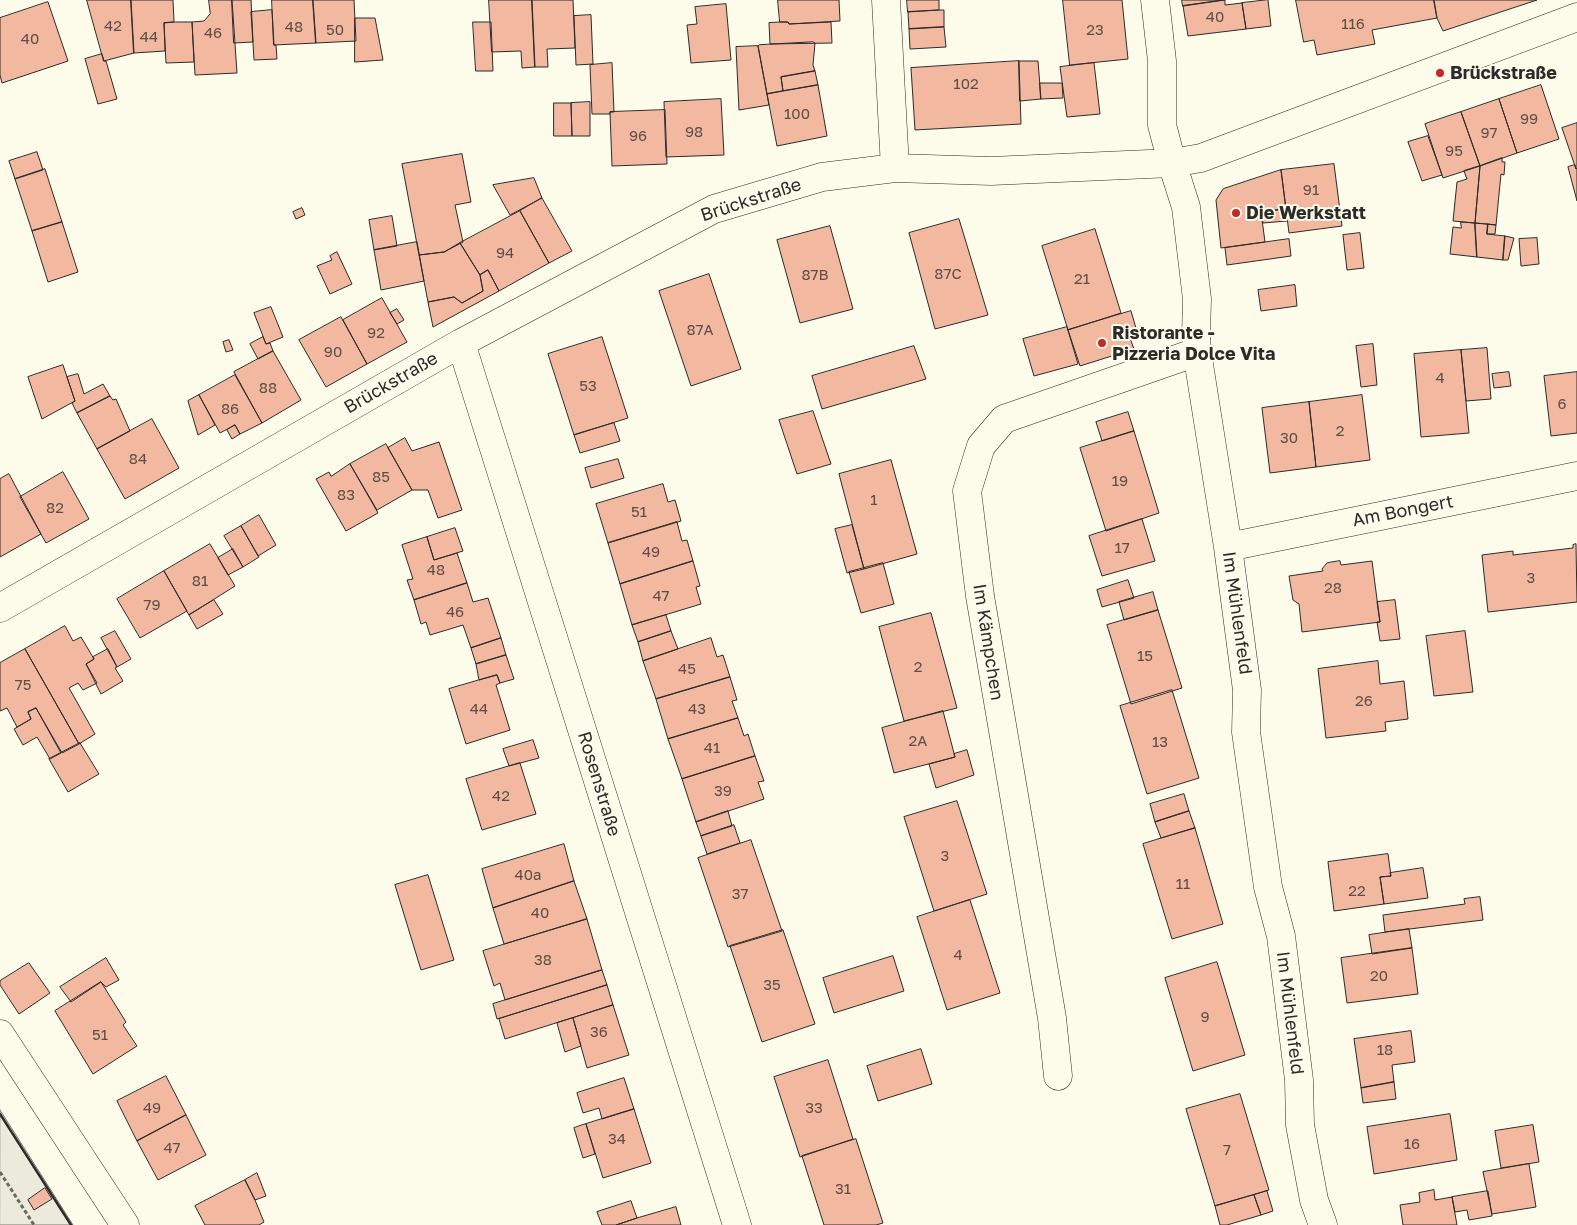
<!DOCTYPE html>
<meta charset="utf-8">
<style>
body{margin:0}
canvas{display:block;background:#fdfbea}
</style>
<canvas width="1577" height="1225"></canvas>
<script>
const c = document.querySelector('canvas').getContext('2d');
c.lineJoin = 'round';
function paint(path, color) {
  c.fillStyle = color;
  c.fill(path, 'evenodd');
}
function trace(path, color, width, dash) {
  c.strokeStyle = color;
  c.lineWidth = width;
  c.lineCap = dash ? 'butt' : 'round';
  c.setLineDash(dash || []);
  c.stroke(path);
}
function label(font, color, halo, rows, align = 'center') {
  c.font = font + ' "Golos Text",sans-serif';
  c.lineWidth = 4;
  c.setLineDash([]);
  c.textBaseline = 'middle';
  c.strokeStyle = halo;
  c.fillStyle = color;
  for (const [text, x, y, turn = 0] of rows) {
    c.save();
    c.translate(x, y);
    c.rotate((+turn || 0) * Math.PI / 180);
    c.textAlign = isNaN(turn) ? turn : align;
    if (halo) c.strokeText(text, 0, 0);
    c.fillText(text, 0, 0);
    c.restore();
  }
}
const green = new Path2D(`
 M0,1110L73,1225H0Z`);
paint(green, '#ecebdb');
trace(green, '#74746e', 1);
const building = new Path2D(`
 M87,0H131L134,53L104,61Z
 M131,0H173L174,22L164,23L165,51L134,53Z
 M209,0H232L237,73L195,75L192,22L204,21L210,14Z
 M232,0H251L253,42L234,43Z
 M272,0H313L316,43L274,45Z
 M313,0H354L356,41L316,43Z
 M489,0H532L535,67L522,68L521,51L492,52Z
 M532,0H573L575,48L547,49L548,67H535Z
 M778,0H839L840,21L789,24L788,22H780Z
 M907,0H939V10L908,12Z
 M1063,0H1122L1128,59L1070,65Z
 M1182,0H1225L1183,6Z
 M1225,0V5L1242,3L1246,29L1188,36L1183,6Z
 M1268,0L1271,26L1246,29L1242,3Z
 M1296,0H1434L1437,18L1372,30L1375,44L1317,55L1314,40L1304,42Z
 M1434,0H1537L1443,31L1437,18Z
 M48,2L68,61L2,83L0,75V18Z
 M726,4L731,60L691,63L687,25L697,24L695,7Z
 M272,10L274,45H276L277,59L254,60L251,12Z
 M939,10H944V27L909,29L908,12Z
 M591,15L593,64L576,65L574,16Z
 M355,18H375L383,60L355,62Z
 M174,22H192L194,62L166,63L164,23Z
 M473,22H491L493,71H476Z
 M780,22H788L789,24L831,22L832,43L770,44L769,23Z
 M944,27L946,47L910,49L909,29Z
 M813,42L815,43L813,65L815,71L781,77L783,91L767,94L758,46L759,45Z
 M758,46L769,105L739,110L736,47Z
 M102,54L104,61H106L117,99L98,104L85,59Z
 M1019,61L1021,124L915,130L911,68Z
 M1019,61H1038L1041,99L1020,101Z
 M612,63L614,112H610V114H592L590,65Z
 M1094,63L1100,114L1067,117L1060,67Z
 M815,71L818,85L783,91L781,77Z
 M1040,83H1062L1063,98L1041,99Z
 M818,85L827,136L777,146L767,94Z
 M1541,85L1559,139L1517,153L1499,99Z
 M721,99L724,155L666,157L664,102Z
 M1499,99L1517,153L1480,166L1461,112Z
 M590,102V136H572L571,103Z
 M554,103H571L572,136H554Z
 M665,110L667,164L612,166L610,112Z
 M1461,112L1480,166L1443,178L1425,124Z
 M1577,123V168L1576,169L1562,128Z
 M1428,136L1442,175L1422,181L1408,142Z
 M37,152L43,170L15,179L9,161Z
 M462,154L471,202L455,205L463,242L444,252L419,255L402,164Z
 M1502,158V162H1505L1504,175L1501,174L1496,225L1475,223L1480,166Z
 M1334,164L1342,226L1289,233L1281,170Z
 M1575,165L1576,169L1577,168V201L1568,167Z
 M1480,166L1475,223L1453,221L1457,182L1467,179L1464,171Z
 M45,169L62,222L32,231L15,179Z
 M1281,170L1286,209L1261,212L1265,242L1221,248L1216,200L1223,189Z
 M534,178L542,198L510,215L493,185Z
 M542,198L572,251L549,263L520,211Z
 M302,208L305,215L296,219L293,212Z
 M1286,209L1287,221L1263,223L1261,212Z
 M520,211L549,263L499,291L488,270L480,275L460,243Z
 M392,216L397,246L374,250L369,220Z
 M959,219L988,315L935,329L909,233Z
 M62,222L78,272L48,282L32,231Z
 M1461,222L1475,223L1477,257L1450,254L1453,227L1461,228Z
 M1475,223L1488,224L1487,234L1505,236L1503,260L1477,257Z
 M1488,224L1496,225L1495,234H1487Z
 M830,226L853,309L800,323L777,240Z
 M1095,229L1121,313L1068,330L1042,246Z
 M1360,233L1364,268L1347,270L1343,235Z
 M1505,236L1514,238L1508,260H1503Z
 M1537,238L1539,264L1521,266L1519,239Z
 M1289,239L1291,256L1227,265L1225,248Z
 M417,242L424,281L381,290L374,250Z
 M460,243L480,275L483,291L462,303L454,297L428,302L419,255L444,252Z
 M337,252L352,284L330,294L317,266L332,260L330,256Z
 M488,270L499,291L433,327L428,302L454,297L462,303L483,291L480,275Z
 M709,274L741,369L691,386L659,291Z
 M1295,285L1297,306L1261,311L1258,290Z
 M382,298L407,342L367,364L343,320Z
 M271,307L283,337L266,344L254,313Z
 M397,309L404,320L397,324L390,313Z
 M1131,311L1138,335L1130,338L1134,349L1080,366L1068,330Z
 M341,317L367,364L326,387L299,340Z
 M1067,327L1078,364L1034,376L1023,339Z
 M263,337L266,344L270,343L273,351L258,359L250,344Z
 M602,337L628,418L574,435L548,354Z
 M229,340L233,350L226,352L223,342Z
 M1373,344L1377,385L1361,387L1356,346Z
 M914,346L926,379L822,409L812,376Z
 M1487,348L1491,399L1466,401L1461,350Z
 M1461,350L1469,433L1421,437L1414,354Z
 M273,351L301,400L262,423L234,372Z
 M63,365L75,401L42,419L28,377Z
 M1509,372L1511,386L1494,388L1492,374Z
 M1577,372V433L1551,436L1544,376Z
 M78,374L84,394L103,384L110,396L77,413L72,403L75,401L67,377Z
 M235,375L262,423L240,434L235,425L220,433L199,395Z
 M199,395L215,425L198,435L188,401Z
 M1362,395L1370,460L1316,467L1309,402Z
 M110,396L113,400L116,399L130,431L97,449L77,413Z
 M1309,402L1316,467L1270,473L1262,408Z
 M813,411L831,464L797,474L779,420Z
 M1128,412L1134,431L1102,441L1096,422Z
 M152,419L179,468L125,499L97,449Z
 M614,423L620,441L580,453L574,435Z
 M235,425L240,434L232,439L227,430Z
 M1134,431L1159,513L1106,531L1080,448Z
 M405,438L412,451L439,442L462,510L438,518L428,490H412L388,448Z
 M386,444L412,490L377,510L350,464Z
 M618,459L624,478L591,488L585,468Z
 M891,460L917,554L864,569L839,474Z
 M350,464L378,513L346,531L316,479L329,472L331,476Z
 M63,472L89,519L46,543L20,497Z
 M9,474L41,534L0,557V479Z
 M663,484L668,502L675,500L681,521L608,543L596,504Z
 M259,515L276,545L258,556L241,526Z
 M1142,519L1155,561L1102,576L1089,536Z
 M677,522L682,541L687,540L693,561L620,584L608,543Z
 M852,525L864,569L847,573L835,529Z
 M241,526L259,557L243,567L224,536Z
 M455,528L463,551L434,560L427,537Z
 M427,537L434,560L457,553L467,583L414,600L407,580L413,579L402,545Z
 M210,544L235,586L189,615L164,571Z
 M1576,544L1577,602L1488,612L1482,555L1513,551V555L1573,548V545Z
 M233,549L243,567L228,575L218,558Z
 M693,561L700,586L696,587L701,604L632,625L620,584Z
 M1340,561L1341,565L1372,561L1380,622L1302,632L1299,604L1293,600L1289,576L1323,571L1322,569L1327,563Z
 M883,563L894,604L861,613L849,572Z
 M164,571L187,611L140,638L117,599Z
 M1128,580L1134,598L1102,607L1097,590Z
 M467,583L473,602L488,598L501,638L471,648L463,625L430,635L426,622L421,624L414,600Z
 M1153,592L1158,610L1124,620L1119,602Z
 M214,600L223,614L197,629L189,615Z
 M1395,600L1400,639L1380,641L1377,622H1380L1377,602Z
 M1158,610L1182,688L1131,704L1107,625Z
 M931,613L957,708L904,721L879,627Z
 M666,615L671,631L638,642L632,625Z
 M65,626L73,641L81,637L94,659L86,664L97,683L83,690L78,683L69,688L95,734L79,744L25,649Z
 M115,631L131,659L117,667L101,638Z
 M671,631L678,649L643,661L638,642Z
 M1465,631L1473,692L1434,696L1426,636Z
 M501,638L506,655L476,664L471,648Z
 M711,638L717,657L723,655L730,677L656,699L643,661Z
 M25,649L79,744L62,753L36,708L28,712L31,719L17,727L7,708L0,711V663Z
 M108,649L117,667L115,668L123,681L101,694L86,664L94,659L93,657Z
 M506,655L514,679L500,683L497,675L479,680L476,664Z
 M1378,661L1380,684L1404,681L1408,719L1385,722L1386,731L1326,738L1318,669Z
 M497,675L500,683L496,685L510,730L466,744L449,689Z
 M730,677L737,700L732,701L738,718L668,739L656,699Z
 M1172,690L1199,778L1147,794L1120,706Z
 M36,708L61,753L50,759L37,737L23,745L14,729L31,719L28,712Z
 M943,711L955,757L894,773L882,728Z
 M738,718L744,736L748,734L755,756L682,779L668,739Z
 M533,740L539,758L509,766L503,749Z
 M80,743L99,774L68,792L49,759Z
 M967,750L974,775L936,788L929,764L955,757L954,754Z
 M755,756L764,781L758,782L764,799L696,822L682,779Z
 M520,763L536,814L482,830L466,779Z
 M1184,794L1189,811L1155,822L1150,804Z
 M957,801L987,894L934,911L904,817Z
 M728,811L732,826L701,836L696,822Z
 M1189,811L1195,828L1161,838L1155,822Z
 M734,825L740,843L707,854L701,836Z
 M1195,828L1223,924L1172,939L1143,844Z
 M751,840L782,931L728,947L698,858Z
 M564,844L574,881L493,908L482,869Z
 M1388,854L1391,876L1380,877L1384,904L1334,911L1328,862Z
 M1423,868L1428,898L1384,904L1380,877L1391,876L1390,873Z
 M428,875L454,960L421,970L395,885Z
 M574,881L587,919L504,944L493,908Z
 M1480,897L1483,920L1385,932L1383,915L1465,904L1464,899Z
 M970,900L1000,993L947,1010L917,917Z
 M587,919L602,970L505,1000L500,983L494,986L483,951Z
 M1409,929L1412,948L1372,954L1369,935Z
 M783,930L815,1024L762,1042L730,946Z
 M1412,948L1418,994L1347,1003L1341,958Z
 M893,956L904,991L834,1013L823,978Z
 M106,958L119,980L106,987L101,982L71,1002L60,987Z
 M1217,962L1245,1055L1193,1071L1165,978Z
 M29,963L50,993L19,1014L0,985V981Z
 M602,970L607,985L497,1019L493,1004Z
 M101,982L126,1022L123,1025L137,1046L93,1074L55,1011Z
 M607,985L613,1005L505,1039L499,1019Z
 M613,1005L629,1055L587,1068L573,1018Z
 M573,1018L581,1046L565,1052L557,1023Z
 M1411,1031L1415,1062L1392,1065L1394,1082L1361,1088L1354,1039Z
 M921,1049L932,1084L878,1101L867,1066Z
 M828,1060L853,1139L800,1157L774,1077Z
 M166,1076L186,1115L137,1141L117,1101Z
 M624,1078L634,1109L602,1119L599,1108L583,1113L577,1093Z
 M1394,1082L1396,1099L1363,1103L1361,1088Z
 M1240,1094L1269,1190L1215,1206L1186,1109Z
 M634,1109L651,1163L603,1178L586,1124Z
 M1450,1114L1457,1160L1374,1174L1367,1127Z
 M186,1115L206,1155L158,1180L137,1141Z
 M586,1124L595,1154L583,1158L574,1128Z
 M1533,1125L1539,1162L1501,1168L1495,1131Z
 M856,1139L883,1223L876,1225H824L802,1156Z
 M1529,1164L1536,1207L1492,1214L1483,1172Z
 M257,1173L266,1196L255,1200L245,1180Z
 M245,1180L255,1200L264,1222L259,1225H205L195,1206Z
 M45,1188L52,1199L34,1210L28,1200Z
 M1434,1190L1435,1200L1452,1197L1457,1225H1403L1400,1205L1420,1202L1419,1193Z
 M1267,1191L1273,1211L1261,1215L1254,1195Z
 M1486,1191H1488L1492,1216L1469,1220L1467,1210L1455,1212L1452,1197Z
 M1254,1195L1261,1215L1227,1225H1220L1215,1206Z
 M631,1201L637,1218L616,1225H602L597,1212Z
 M676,1207L681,1225H616L637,1218Z`);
paint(building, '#f2b8a0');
trace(building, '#2b2b2b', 1);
const minor = new Path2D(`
 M886,0L895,168
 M1155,0L1162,61V125L1172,163L1186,207L1197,299L1196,335L1197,352L1228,547L1247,690L1246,732L1268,887L1281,936L1299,1080L1300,1125L1314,1200L1323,1225
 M461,343L737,1225
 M1228,547L1577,476
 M0,608L461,343L714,209L822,177L895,168L991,171L1172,163L1201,158L1577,17
 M0,1034L125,1225
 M1058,1076L1052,1018L980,596L967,491L981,446L1004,419L1197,352`);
trace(minor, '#2b2b2b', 29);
trace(new Path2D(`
 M0,1172L34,1225`), '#6a6964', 3, [4, 2.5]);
trace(minor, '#fdfbea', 28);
trace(new Path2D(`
 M0,1114L71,1225`), '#2b2b2b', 2.5);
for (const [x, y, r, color] of [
 [1440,73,5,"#c62828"],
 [1236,213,5,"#c62828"],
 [1102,343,5,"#c62828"]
]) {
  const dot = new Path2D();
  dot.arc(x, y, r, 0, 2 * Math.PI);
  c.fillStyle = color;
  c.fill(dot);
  trace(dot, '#fdfbea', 2);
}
label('15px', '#5d4e48', null, [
 ["40",1215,17],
 ["116",1353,24],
 ["42",113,26],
 ["48",294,27],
 ["50",335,30],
 ["23",1095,30],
 ["46",213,33],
 ["44",149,37],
 ["40",30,39],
 ["102",966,84],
 ["100",797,114],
 ["99",1529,119],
 ["98",694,132],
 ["97",1489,133],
 ["96",638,136],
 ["95",1454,151],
 ["91",1311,190],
 ["94",505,253],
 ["87C",948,274],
 ["87B",815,275],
 ["21",1082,279],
 ["87A",700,330],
 ["92",376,333],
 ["90",333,352],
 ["4",1440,378],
 ["53",588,386],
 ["88",268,388],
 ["6",1562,404],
 ["86",230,409],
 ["2",1340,431],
 ["30",1289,438],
 ["84",138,459],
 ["85",381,477],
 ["19",1120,481],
 ["83",346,495],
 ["1",874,500],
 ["82",55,508],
 ["51",639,512],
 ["17",1122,548],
 ["49",651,552],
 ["48",436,570],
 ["3",1531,578],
 ["81",200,581],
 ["28",1333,588],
 ["47",661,596],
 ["79",152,605],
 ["46",455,612],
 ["15",1145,656],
 ["2",918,667],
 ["45",687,669],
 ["75",23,685],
 ["26",1364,701],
 ["44",479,709],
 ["43",697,709],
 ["2A",918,741],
 ["13",1160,742],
 ["41",712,748],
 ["39",723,791],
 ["42",501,796],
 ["3",945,856],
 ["40a",528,875],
 ["11",1183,884],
 ["22",1357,891],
 ["37",740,894],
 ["40",540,913],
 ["4",958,955],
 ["38",543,960],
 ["20",1379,976],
 ["35",772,985],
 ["9",1205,1017],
 ["36",599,1032],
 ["51",100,1035],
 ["18",1385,1050],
 ["49",152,1108],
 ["33",814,1108],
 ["34",617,1139],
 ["16",1412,1144],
 ["47",172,1148],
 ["7",1227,1150],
 ["31",843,1189]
]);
label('bold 18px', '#2b2b2b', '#fdfbea', [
 ["Brückstraße",1450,73],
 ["Die Werkstatt",1246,213],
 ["Ristorante -",1112,333],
 ["Pizzeria Dolce Vita",1112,354]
], 'left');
label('18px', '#2b2b2b', '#fdfbea', [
 ["Brückstraße",751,200,-18],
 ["Brückstraße",391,383,-30],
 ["Am Bongert",1403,511,-11],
 ["Im Mühlenfeld",1237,613,82],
 ["Im Kämpchen",988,642,81],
 ["Rosenstraße",599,784,73],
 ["Im Mühlenfeld",1290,1013,83]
]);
</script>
